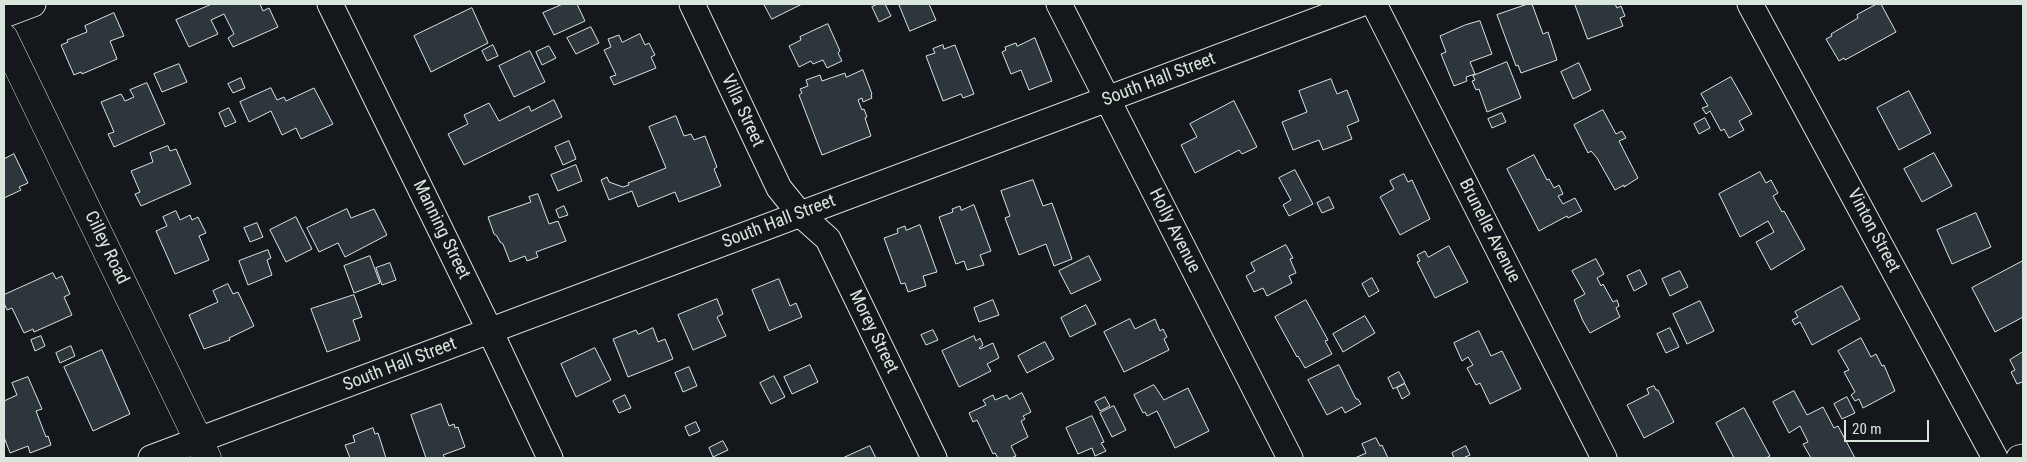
<!DOCTYPE html>
<style>
body{margin:0}
#map{position:relative;width:2027px;height:462px;overflow:hidden;background:#14181c;font-family:"Roboto Condensed",sans-serif}
canvas{display:block}
.frame{position:absolute;inset:0;border:5px solid #d8e6dc;pointer-events:none}
.scale{position:absolute;left:1844px;top:420px;width:85px;height:22px;box-sizing:border-box;border:2px solid #d8e6dc;border-top:0;padding-left:6px;font-size:15px;line-height:18px;white-space:nowrap;color:#d8e6dc;-webkit-text-stroke:4px #14181c;paint-order:stroke}
</style>
<div id="map">
<canvas width="2027" height="462"></canvas>
<div class="frame"></div>
<div class="scale">20 m</div>
</div>
<script>
const c = document.querySelector('canvas').getContext('2d');
c.lineJoin = 'round';
function paint(path, color) {
  c.fillStyle = color;
  c.fill(path, 'evenodd');
}
function trace(path, color, width, dash) {
  c.strokeStyle = color;
  c.lineWidth = width;
  c.lineCap = dash ? 'butt' : 'round';
  c.setLineDash(dash || []);
  c.stroke(path);
}
function label(font, color, halo, rows, align = 'center') {
  c.font = font + ' "Roboto Condensed",sans-serif';
  c.lineWidth = 4;
  c.setLineDash([]);
  c.textBaseline = 'middle';
  c.strokeStyle = halo;
  c.fillStyle = color;
  for (const [text, x, y, turn = 0] of rows) {
    c.save();
    c.translate(x, y);
    c.rotate((+turn || 0) * Math.PI / 180);
    c.textAlign = isNaN(turn) ? turn : align;
    if (halo) c.strokeText(text, 0, 0);
    c.fillText(text, 0, 0);
    c.restore();
  }
}
const building = new Path2D(`
 M212,4H260L263,11L269,8L278,27L233,47L228,38L234,34L224,14L211,20L218,34L189,47L176,20Z
 M563,4H577L585,21L554,35L543,13Z
 M764,4H802L772,19Z
 M878,4H885L891,16L879,22L872,7Z
 M899,4H929L936,20L910,31Z
 M1528,4H1532L1543,34L1548,32L1557,60L1521,73L1518,65L1516,66L1497,15Z
 M1575,4H1615L1617,8L1621,6L1625,16L1620,18L1623,26L1588,39Z
 M1877,4H1881L1896,32L1845,60L1844,58L1839,61L1826,39L1832,36L1831,34L1858,18L1857,15Z
 M472,8L488,43L431,72L414,36Z
 M114,13L124,36L110,41L117,59L82,74L81,72L74,75L61,45L68,42L67,40L87,32L85,26Z
 M1480,21L1492,54L1470,62L1475,74L1466,77L1467,81L1454,86L1441,54L1446,52L1440,36L1465,25Z
 M828,24L840,51L838,53L842,61L827,68L823,60L813,64L811,61L799,67L789,46L801,40L800,37Z
 M591,27L599,43L576,54L567,38Z
 M640,34L645,45L649,43L655,55L651,57L656,68L614,85L610,77L616,75L604,50L611,47L608,39L619,35L622,42Z
 M1035,38L1052,81L1029,90L1021,70L1011,74L1002,52L1006,50L1005,47L1016,43L1017,46Z
 M493,45L498,56L487,61L482,51Z
 M943,45L944,49L955,45L974,94L963,98L961,94L943,101L926,56L935,53L933,49Z
 M549,46L556,58L542,65L536,52Z
 M530,51L545,82L514,97L499,66Z
 M1507,62L1521,98L1487,112L1479,89L1476,90L1472,81L1475,80L1473,76Z
 M1579,63L1591,90L1573,99L1561,72Z
 M179,64L187,82L162,92L154,74Z
 M863,70L872,94L871,95L872,98L863,102L862,98L858,100L862,110L864,109L867,117L865,118L871,136L822,155L799,95L802,93L800,89L808,86L806,80L820,75L822,81L845,73L846,77Z
 M1731,77L1752,114L1739,121L1744,130L1729,138L1724,129L1721,131L1710,111L1706,114L1702,108L1708,106L1701,94Z
 M241,78L245,88L233,93L228,84Z
 M1331,79L1337,94L1347,90L1359,121L1347,126L1352,139L1323,150L1319,140L1293,150L1282,122L1307,112L1299,91Z
 M147,83L165,124L114,147L108,134L114,132L101,102L121,94L125,101L134,97L130,90Z
 M271,88L277,100L284,97L286,101L314,88L333,124L301,139L296,128L282,135L271,111L249,122L240,102Z
 M1909,91L1931,133L1899,150L1877,108Z
 M554,100L562,117L464,165L448,134L468,124L464,115L489,103L499,121L529,106L531,111Z
 M1234,101L1257,147L1242,154L1239,150L1195,173L1181,145L1197,137L1190,124Z
 M229,108L236,122L225,127L219,113Z
 M1603,110L1616,134L1622,131L1626,138L1619,141L1638,178L1624,187V185L1615,190L1597,158L1591,151L1588,153L1574,125Z
 M1502,113L1506,122L1492,128L1488,119Z
 M676,116L684,136L691,134L694,140L705,136L717,167L714,169L721,186L679,202L675,192L638,207L632,191L609,200L601,180L607,177L609,182L623,187L629,185L628,183L666,168L649,127Z
 M1705,118L1710,128L1699,134L1694,124Z
 M569,141L576,159L563,165L555,147Z
 M168,146L170,151L176,149L191,184L141,206L135,194L140,192L131,171L153,162L150,153Z
 M1934,153L1952,186L1922,202L1904,169Z
 M14,154L28,183L19,187L21,190L4,198V156L5,158Z
 M1534,155L1547,180L1549,179L1554,188L1559,185L1563,194L1558,196L1563,204L1575,198L1582,211L1568,218L1567,216L1539,231L1507,169Z
 M576,165L582,181L558,191L551,175Z
 M1295,170L1313,204L1289,216L1283,205L1291,200L1279,178Z
 M1760,172L1766,183L1771,180L1778,193L1773,196L1782,212L1784,211L1805,249L1771,270L1756,242L1774,232L1768,221L1740,237L1719,194Z
 M1404,174L1408,182L1412,180L1430,219L1400,235L1380,197L1394,189L1390,181Z
 M1033,180L1043,206L1052,203L1072,259L1054,266L1046,244L1019,255L1005,218L1010,216L1001,191Z
 M538,194L549,224L558,221L566,241L536,252L538,257L527,261L525,256L510,262L503,244L500,242L497,236L494,234L488,217L531,202L529,197Z
 M1329,197L1334,208L1322,213L1317,203Z
 M974,205L991,251L980,255L984,265L967,270L964,261L956,264L939,217L953,212L952,209L960,206L961,210Z
 M564,206L568,215L559,218L556,210Z
 M347,209L351,218L374,209L387,235L345,257L338,243L319,252L307,228Z
 M176,211L180,220L190,215L192,220L198,217L206,233L199,236L209,260L175,274L156,231L167,226L163,217Z
 M1976,213L1991,247L1952,264L1937,230Z
 M296,217L312,249L286,262L270,230Z
 M257,223L263,237L250,242L244,228Z
 M920,225L937,272L923,276L926,286L908,292L905,283L901,284L884,238L898,233L897,229L905,226L906,230Z
 M1286,245L1293,258L1290,259L1296,273L1289,276L1292,283L1267,296L1263,288L1254,292L1246,276L1255,271L1251,263Z
 M1449,246L1468,282L1435,298L1417,262L1420,261L1417,255L1425,251L1428,257Z
 M268,250L271,258L267,260L272,275L248,285L239,261Z
 M370,256L380,283L354,293L344,266Z
 M1089,256L1101,280L1071,294L1059,271Z
 M1596,259L1604,274L1597,278L1601,286L1603,284L1613,302L1617,300L1619,306L1616,308L1620,317L1590,333L1583,321L1574,300L1585,294L1572,271Z
 M2023,261V317L1995,332L1972,288Z
 M390,263L396,280L382,285L376,268Z
 M1640,270L1647,284L1634,291L1627,276Z
 M1680,271L1688,287L1670,296L1662,279Z
 M53,273L56,279L62,276L70,294L64,297L72,315L34,332L33,329L24,333L12,308L7,310L4,303V295Z
 M1372,278L1379,291L1369,297L1362,284Z
 M779,279L790,306L796,303L802,317L769,331L752,290Z
 M228,284L233,294L238,292L254,326L229,338L230,340L204,349L189,315L218,302L213,291Z
 M1842,286L1860,319L1812,345L1800,322L1795,325L1792,320L1798,317L1795,312Z
 M354,295L362,317L353,320L360,340L327,352L311,309Z
 M717,299L723,314L717,317L726,336L693,350L678,315Z
 M993,300L999,315L979,322L974,308Z
 M1306,300L1328,340L1325,341L1332,354L1305,368L1298,356L1297,357L1275,317Z
 M1700,301L1714,331L1687,344L1673,314Z
 M1086,305L1096,324L1070,337L1061,318Z
 M1365,316L1375,333L1343,352L1333,334Z
 M1130,319L1135,329L1155,319L1160,331L1163,329L1167,337L1164,339L1169,350L1124,372L1104,332Z
 M653,328L658,342L665,339L673,359L628,377L613,339L636,330L638,334Z
 M1670,328L1679,347L1666,353L1657,334Z
 M933,330L938,340L926,345L921,335Z
 M1479,331L1491,356L1502,351L1521,389L1490,404L1480,383L1476,385L1467,368L1473,365L1468,357L1462,361L1454,343Z
 M41,336L45,346L35,351L31,340Z
 M974,336L976,341L980,338L983,345L979,348L980,349L993,343L999,358L987,364L991,371L959,387L942,351Z
 M1861,338L1871,357L1876,354L1882,366L1884,365L1895,391L1863,408L1859,399L1855,401L1851,395L1855,392L1844,372L1849,370L1838,351Z
 M1045,342L1054,359L1027,373L1018,356Z
 M71,346L75,356L60,363L56,353Z
 M595,348L611,380L576,397L561,364Z
 M102,350L130,414L93,431L64,367Z
 M2023,352V384L2022,382L2017,384L2011,372L2015,370L2010,360Z
 M810,365L818,382L792,394L784,377Z
 M1339,365L1356,399H1358L1361,404L1345,413L1342,407L1327,415L1308,380Z
 M689,367L697,386L683,392L675,373Z
 M1399,372L1405,383L1393,389L1388,378Z
 M774,376L785,397L771,404L760,383Z
 M28,377L42,409L36,411L46,437L48,436L51,445L30,453L28,446L10,453L4,437V401L17,395L12,383Z
 M1405,384L1410,394L1402,399L1397,388Z
 M1154,385L1164,400L1188,388L1209,431L1175,448L1157,411L1147,416L1145,412L1143,413L1134,395Z
 M1654,386L1656,390H1658L1674,422L1644,438L1627,405L1649,394L1647,389Z
 M1794,391L1807,415L1823,407L1834,428L1838,426L1855,458H1811L1803,444L1808,442L1800,426L1789,433L1773,402Z
 M1022,393L1031,412L1023,416L1025,419L1021,421L1028,437L1011,446L1016,456L1011,458H998L995,453L993,454L977,420L973,422L969,413L986,405L983,400L993,395L995,400L1007,395L1009,399Z
 M625,395L631,408L619,413L613,401Z
 M1105,397L1110,406L1100,411L1095,402Z
 M1847,397L1855,413L1842,419L1834,404Z
 M441,404L449,426L454,424L455,428L458,427L465,447L443,455L445,458H426L411,415Z
 M1114,406L1126,430L1112,437L1100,413Z
 M1744,408L1770,456L1766,458H1734L1716,423Z
 M1092,416L1104,442L1101,443L1106,451L1095,456L1092,448L1078,454L1066,428Z
 M696,422L700,431L689,436L685,427Z
 M373,428L375,434L378,433L386,458H350L345,445L355,442L353,436Z
 M1376,438L1380,446L1382,445L1388,458H1355L1366,453L1362,444Z
 M723,441L728,450L713,457L709,448Z
 M870,446L876,458H843Z
 M1466,446L1470,455L1463,458H1454L1452,453Z`);
paint(building, '#2c363c');
trace(building, '#d8e6dc', 1);
const minor = new Path2D(`
 M330,4L490,331L550,458
 M692,4L779,188L800,214L828,239L934,458
 M1059,4L1290,458
 M1374,4L1604,458
 M1750,4L1995,458
 M4,15L33,4
 M151,458L1360,4
 M2019,458L2023,457`);
const tertiary = new Path2D(`
 M4,38L207,458`);
trace(minor, '#d8e6dc', 27);
trace(tertiary, '#d8e6dc', 29);
trace(minor, '#14181c', 25);
trace(tertiary, '#14181c', 28);
label('18px', '#d8e6dc', '#14181c', [
 ["South Hall Street",1159,80,-21],
 ["Villa Street",742,111,65],
 ["South Hall Street",779,222,-21],
 ["Manning Street",441,230,64],
 ["Holly Avenue",1174,231,63],
 ["Brunelle Avenue",1489,231,63],
 ["Vinton Street",1873,231,62],
 ["Cilley Road",106,248,64],
 ["Morey Street",873,332,64],
 ["South Hall Street",400,365,-21]
]);
</script>
